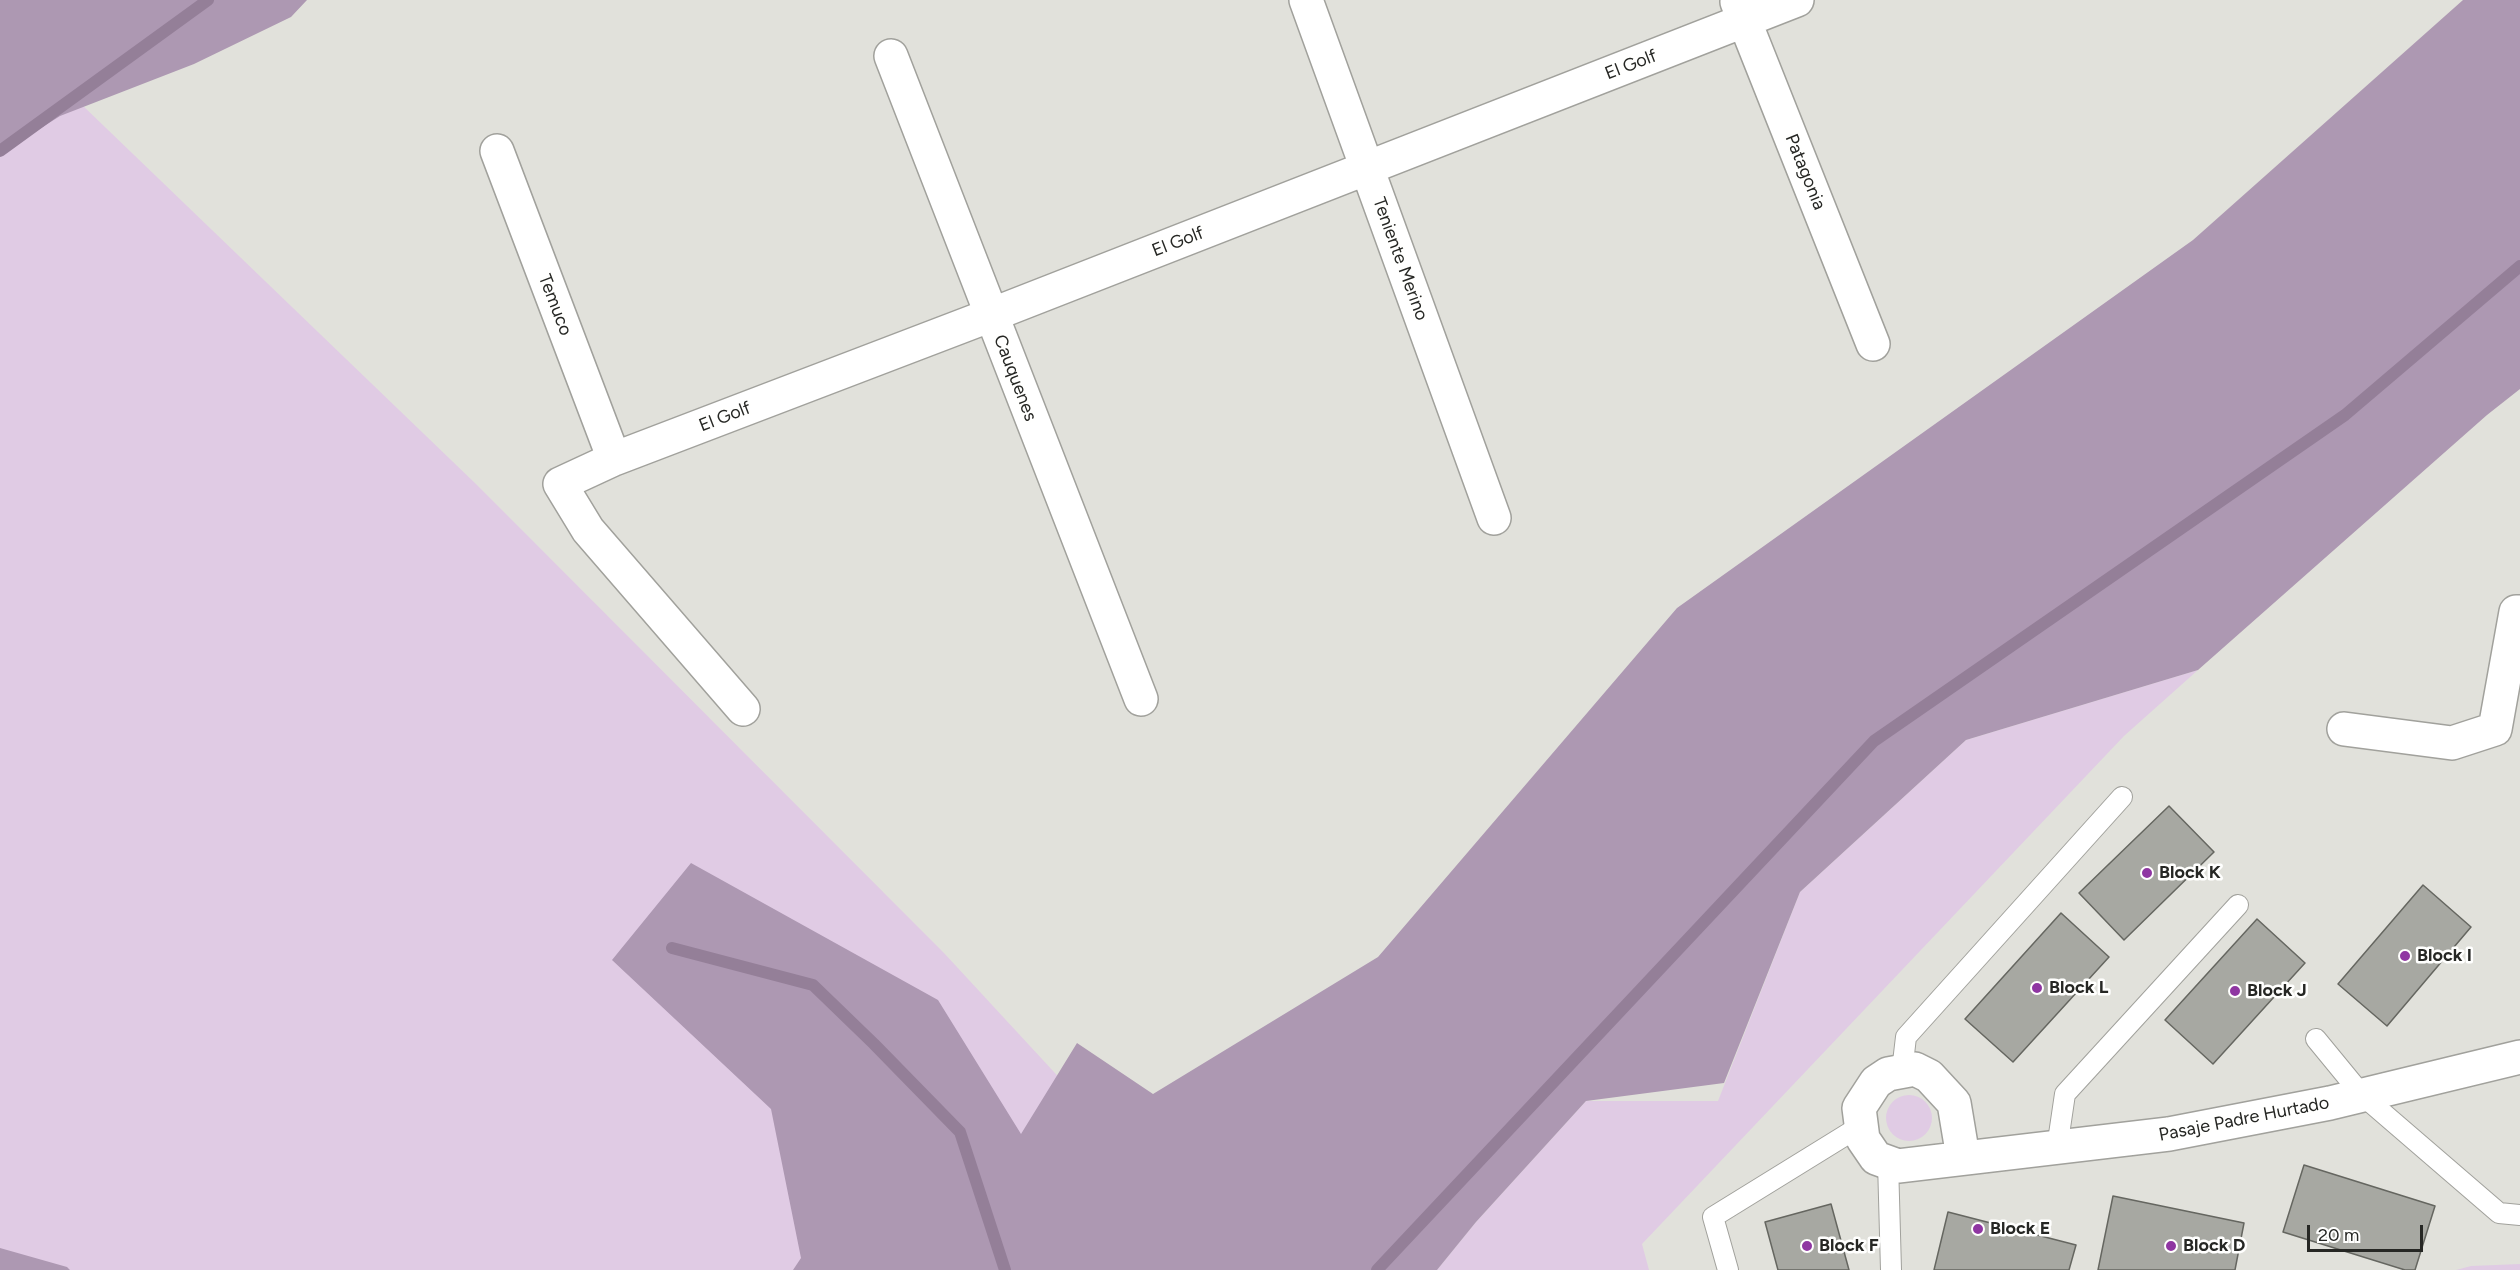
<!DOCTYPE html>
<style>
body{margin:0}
#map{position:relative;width:2520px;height:1270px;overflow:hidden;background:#e1e1db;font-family:Figtree,sans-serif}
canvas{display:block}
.scale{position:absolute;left:2307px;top:1225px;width:116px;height:27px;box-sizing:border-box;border:3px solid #262724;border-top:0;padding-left:8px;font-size:18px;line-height:21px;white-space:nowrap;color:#262724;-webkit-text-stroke:4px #fffffe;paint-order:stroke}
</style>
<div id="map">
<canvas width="2520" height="1270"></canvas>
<div class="scale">20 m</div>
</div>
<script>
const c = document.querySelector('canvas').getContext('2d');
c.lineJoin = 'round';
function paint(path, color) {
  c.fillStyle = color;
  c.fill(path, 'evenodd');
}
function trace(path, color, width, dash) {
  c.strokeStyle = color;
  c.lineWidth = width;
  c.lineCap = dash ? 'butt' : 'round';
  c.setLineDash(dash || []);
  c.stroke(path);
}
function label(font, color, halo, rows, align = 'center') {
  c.font = font + ' Figtree,sans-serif';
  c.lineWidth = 5;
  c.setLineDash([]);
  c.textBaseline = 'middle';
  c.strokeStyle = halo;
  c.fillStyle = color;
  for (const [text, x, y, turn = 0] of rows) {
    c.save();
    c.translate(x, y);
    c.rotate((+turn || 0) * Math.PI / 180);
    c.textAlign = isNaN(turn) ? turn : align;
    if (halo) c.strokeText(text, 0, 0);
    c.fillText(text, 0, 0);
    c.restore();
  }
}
paint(new Path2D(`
 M0,26L477,485L944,953L1237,1270H0Z
 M2198,670L2124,736L1642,1244L1649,1270H1437L1476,1222L1586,1101H1718L1800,892L1966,740Z
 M1886 1118a23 23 0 1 1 46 0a23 23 0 1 1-46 0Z
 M2520,1264V1270H2456L2471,1266Z`), '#e0cbe4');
paint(new Path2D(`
 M0,0H307L291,17L194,64L60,116L0,154Z
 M2463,0H2520V389L2487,415L2198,670L1966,740L1800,892L1724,1083L1586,1101L1476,1222L1437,1270H793L801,1258L771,1109L612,960L691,863L938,1000L1021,1134L1077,1043L1153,1094L1378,957L1677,608L2193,240Z
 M0,1248L67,1267L70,1270H0Z`), '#ad98b2');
trace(new Path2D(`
 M0,151L208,0
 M672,948L813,985L874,1044L960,1132L1005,1270
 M1377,1270L1874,741L2345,415L2520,266`), '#947f98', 12);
const building = new Path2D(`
 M2169,806L2214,852L2124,940L2079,893Z
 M2423,885L2471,927L2387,1026L2338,984Z
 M2061,913L2109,957L2013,1062L1965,1019Z
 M2257,919L2305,963L2213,1064L2165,1020Z
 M2304,1165L2435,1206L2415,1270H2405L2283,1232Z
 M2113,1196L2244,1223L2235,1270H2098Z
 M1831,1204L1849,1270H1778L1765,1222Z
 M1948,1212L2076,1245L2069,1270H1934Z`);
paint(building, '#a7a8a2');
trace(building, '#656660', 1.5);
const service = new Path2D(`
 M2316,1039L2362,1095L2499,1213L2520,1215
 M1902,1071L1906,1037L2122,797
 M2057,1148L2065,1094L2238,905
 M1888,1162L1891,1270
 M1728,1270L1713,1217L1862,1125`);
const minor = new Path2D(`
 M1306,0L1494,518
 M1737,2L1873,344
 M891,56L1141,699
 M497,151L614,459
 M743,709L588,530L560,484L614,459L991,315L1797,0
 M2344,729L2452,743L2495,729L2516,612H2520
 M1963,1157L1954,1103L1929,1076L1915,1069L1888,1074L1876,1082L1859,1108L1863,1139L1876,1158L1898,1166L2169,1134L2330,1103L2520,1057`);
trace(service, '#a1a19c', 22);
trace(minor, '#a1a19c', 36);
trace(service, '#fff', 20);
trace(minor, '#fff', 33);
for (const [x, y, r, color] of [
 [2147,873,6,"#8f36a2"],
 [2405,956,6,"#8f36a2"],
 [2037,988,6,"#8f36a2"],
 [2235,991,6,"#8f36a2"],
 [1978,1229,6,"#8f36a2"],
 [1807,1246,6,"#8f36a2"],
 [2171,1246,6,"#8f36a2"]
]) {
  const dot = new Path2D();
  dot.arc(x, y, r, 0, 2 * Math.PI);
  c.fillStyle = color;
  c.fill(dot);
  trace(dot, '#fffffe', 2);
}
label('18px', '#262724', '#fffffe', [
 ["El Golf",1631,65,-21],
 ["Patagonia",1805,172,68],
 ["El Golf",1178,242,-21],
 ["Teniente Merino",1400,259,70],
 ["Temuco",555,305,69],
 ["Cauquenes",1015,378,69],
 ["El Golf",725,417,-21],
 ["Pasaje Padre Hurtado",2244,1119,-11]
]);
label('bold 18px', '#262724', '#fffffe', [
 ["Block K",2159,873],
 ["Block I",2417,956],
 ["Block L",2049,988],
 ["Block J",2247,991],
 ["Block E",1990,1229],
 ["Block F",1819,1246],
 ["Block D",2183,1246]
], 'left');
</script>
